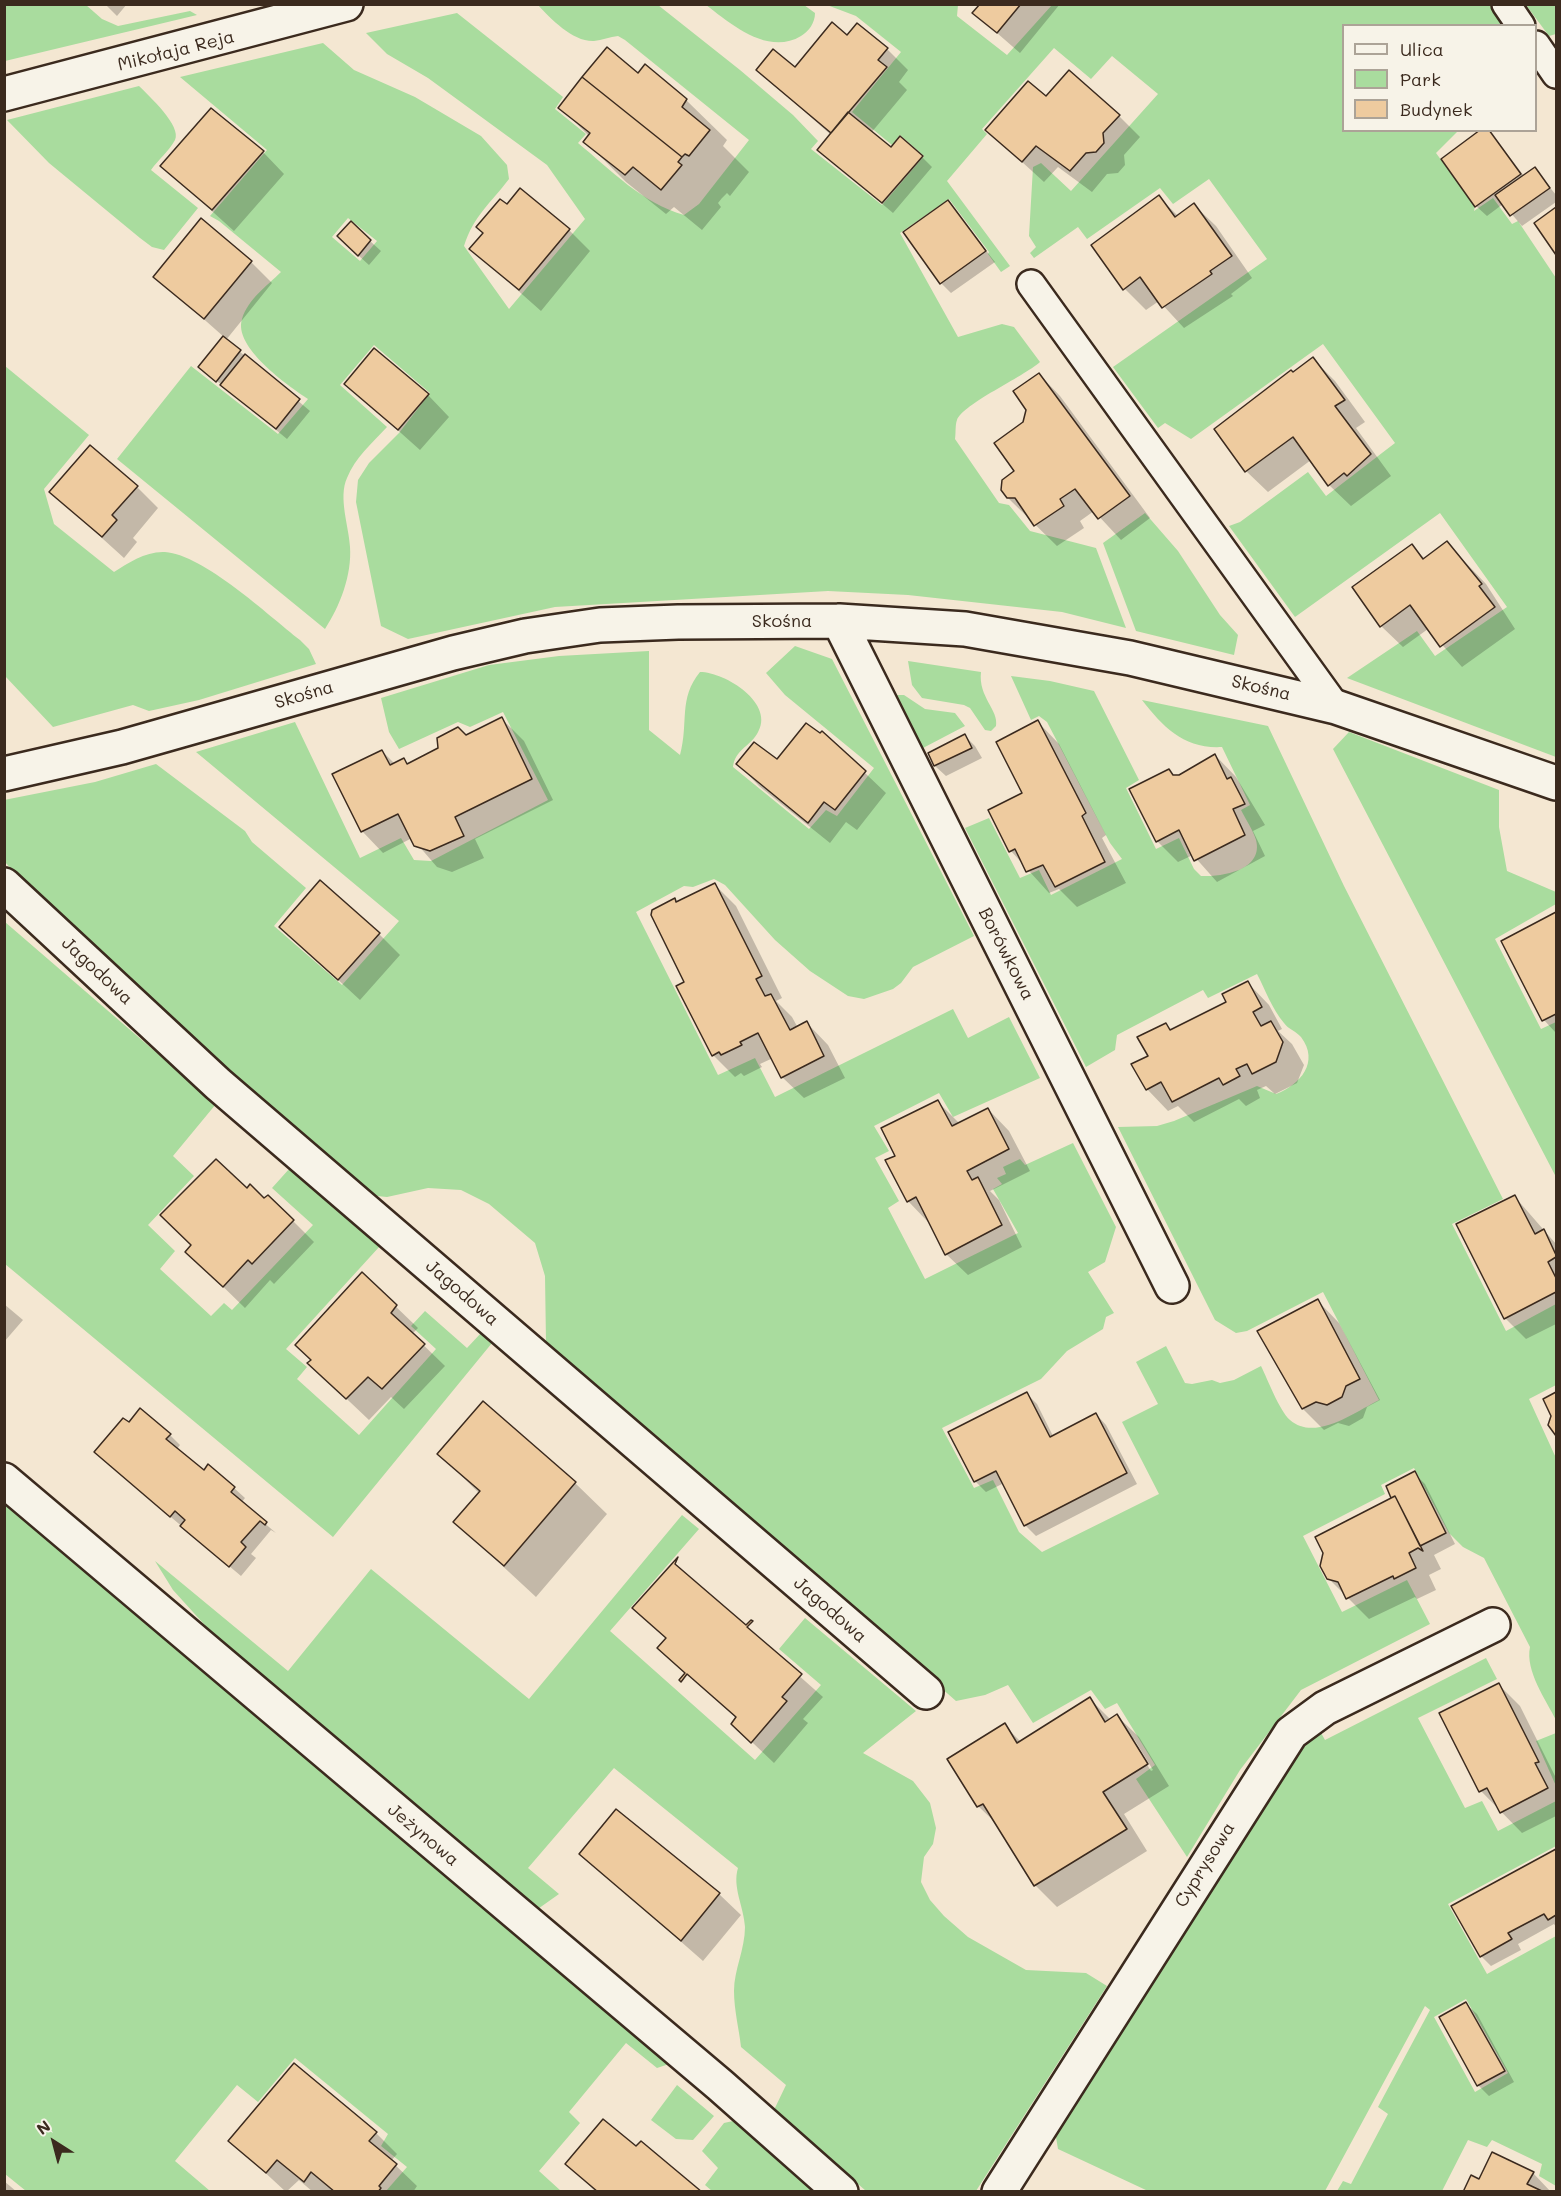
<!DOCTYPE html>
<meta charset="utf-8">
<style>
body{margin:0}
#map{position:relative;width:1561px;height:2196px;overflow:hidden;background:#f4e7d2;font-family:Mali,sans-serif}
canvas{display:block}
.frame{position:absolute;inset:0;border:6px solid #3b2a1e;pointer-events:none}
.legend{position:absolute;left:1342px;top:24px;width:195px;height:108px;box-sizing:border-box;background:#f7f3e8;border:2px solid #aca397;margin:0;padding:8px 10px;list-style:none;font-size:18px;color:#3b2a1e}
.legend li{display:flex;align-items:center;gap:12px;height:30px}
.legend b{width:30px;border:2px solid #aca397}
.north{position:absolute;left:24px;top:2112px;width:60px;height:60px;-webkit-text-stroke:4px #f7f3e8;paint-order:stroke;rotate:324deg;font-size:16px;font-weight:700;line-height:24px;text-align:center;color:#3b2a1e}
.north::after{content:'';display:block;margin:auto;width:21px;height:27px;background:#3b2a1e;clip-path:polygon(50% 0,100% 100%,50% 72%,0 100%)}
</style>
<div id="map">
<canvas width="1561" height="2196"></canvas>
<div class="frame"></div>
<ul class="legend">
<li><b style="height:8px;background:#f7f3e8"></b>Ulica</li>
<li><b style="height:16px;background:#a9dc9e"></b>Park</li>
<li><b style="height:16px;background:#eecb9f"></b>Budynek</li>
</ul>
<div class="north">N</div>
</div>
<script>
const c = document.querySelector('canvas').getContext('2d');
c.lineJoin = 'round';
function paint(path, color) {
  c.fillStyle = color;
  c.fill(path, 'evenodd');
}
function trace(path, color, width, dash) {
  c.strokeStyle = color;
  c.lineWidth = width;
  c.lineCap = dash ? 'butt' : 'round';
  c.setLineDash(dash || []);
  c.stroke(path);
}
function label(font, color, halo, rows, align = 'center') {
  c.font = font + ' Mali,sans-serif';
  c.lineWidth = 6;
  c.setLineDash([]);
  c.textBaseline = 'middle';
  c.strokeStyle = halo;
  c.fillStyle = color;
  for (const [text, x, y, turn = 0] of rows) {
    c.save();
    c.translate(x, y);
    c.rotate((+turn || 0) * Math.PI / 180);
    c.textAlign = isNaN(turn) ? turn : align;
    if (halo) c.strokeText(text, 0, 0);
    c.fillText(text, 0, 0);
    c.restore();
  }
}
paint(new Path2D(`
 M5,4L86,5L102,19L118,26L190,11L197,15L5,61Z
 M538,5H658L740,70L793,115L818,141L811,149L882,205L924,156L900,135L892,145L852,112L901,52L856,16L827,5H958L957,16L1007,55L1052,5H1490L1505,25L1344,26V130L1458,131L1436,153L1475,206L1474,211L1493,198L1512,224L1518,221L1556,278V757L1347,678L1417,631L1435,656L1507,607L1440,513L1295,617L1229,526L1240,522L1308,472L1326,496L1395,443L1323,344L1191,439L1165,423L1158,428L1113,367L1267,259L1209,179L1173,204L1160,188L1087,239L1078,227L1034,258L1030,253L1036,247L1029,236L1033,167L1041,163L1071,191L1158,94L1112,56L1091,79L1054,48L982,129L987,134L947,181L1010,266L1001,272L988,254L989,252L949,199L900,233L958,337L1002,324L1014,327L1040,362C1023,377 963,404 957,420C955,425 956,433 955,439L999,503L1009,505L1030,531L1096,548L1126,628L1062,612L908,595L828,591L555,607L408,639L381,626L356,502L358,480L369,463L399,433L430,393L374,345L340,385L387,427C372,443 355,458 347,478C338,498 349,526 350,547C352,575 340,606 325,629L117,459L191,366L278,434L308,399C287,385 233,347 242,319C248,299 267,286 281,272L219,221L210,216L267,150L180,77L323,43L354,70L415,97L481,136L507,165L509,179C491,203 474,215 464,246L509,309L585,219L547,165L428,78L387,54L366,33L457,13L563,97L555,109L586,134L578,143C611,170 642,203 684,215L699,204L749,140L625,40L618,36C610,37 602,40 594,41C573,42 551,19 538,5ZM348,218L377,241L360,261L332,237Z
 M706,5H804L815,13C815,23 809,31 801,36C768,56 731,24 706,5Z
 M1526,5H1556V34L1549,36Z
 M139,86C149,96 182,126 175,140C169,151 158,160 151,170L198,208L164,250L152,247L140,238L49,163L7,120Z
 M5,366L89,435L44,489L54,524L114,572C128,563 146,551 165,552C204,555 268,615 300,640L309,649L316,664L199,700L149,711L133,705L53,727L5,676Z
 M1145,513L1178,551L1220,615L1238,635L1234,655L1136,631L1103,543Z
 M795,646L832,659L974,936L913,967L901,983L893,989L864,999L848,996L810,971L775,940L725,885L714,879L693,887L684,886L636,912L718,1075L755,1058L775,1097L953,1009L968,1038L1009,1017L1040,1078L953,1117L939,1093L874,1126L889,1151L875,1158L899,1201L888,1208L925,1279L1018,1233L993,1189L1002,1184L997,1178L1006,1174L1003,1167L1020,1159L1025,1165L1073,1143L1116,1227L1105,1262L1088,1272L1114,1313L1106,1317L1103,1329L1067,1351L1041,1379L942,1428L974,1488L993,1480L1019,1532L1042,1552L1159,1494L1122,1422L1158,1404L1136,1362L1166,1346L1185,1383L1192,1384L1212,1380L1220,1383L1234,1380L1261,1366C1268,1380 1279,1410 1290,1420C1315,1442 1355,1412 1379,1400L1323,1292L1247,1331L1236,1333L1215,1320L1118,1127L1157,1126L1174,1121L1257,1086L1276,1094C1300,1085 1320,1062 1301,1037C1296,1031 1288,1029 1284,1023C1272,1009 1265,989 1257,974L1208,998L1203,990L1117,1035L1115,1050L1086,1067L965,828L989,818L1020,878L1039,870L1051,895L1122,859L1110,843L1047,722L1039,716L1031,720L1011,676L1050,681L1094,691L1139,780L1126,788L1156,849L1179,838L1194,869L1201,876C1220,877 1264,871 1256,840C1253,830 1246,820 1241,810L1250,805L1222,747C1184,749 1164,728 1142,700L1268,726L1344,886L1503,1199L1452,1224L1506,1331L1556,1304V1385L1529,1399L1556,1458V1720C1546,1700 1525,1671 1530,1647L1484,1558L1463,1547L1449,1533L1414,1468L1381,1485L1385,1494L1303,1536L1342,1612L1407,1580L1430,1624L1301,1690L1240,1770L1187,1857L1136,1779L1155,1765L1117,1703L1105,1709L1091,1690L1033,1723L1008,1685L985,1695L956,1701L546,1342L545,1276L535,1243L489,1204L461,1190L428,1188L387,1197L367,1195L66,930L5,862L4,800L95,782L156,764L245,831L252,842L306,888L274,926L342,985L399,921L196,752L295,722L360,858L401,838L414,860L431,861L548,800L503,712L470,727L458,722L399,749L389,732L381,698L489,665L559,656L649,651V730L680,755C689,722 678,699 700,672C725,672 777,704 757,734C749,747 735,750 733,767L809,829L826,810L837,816L874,768L785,695L766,673Z
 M908,661L981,672C978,697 999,710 996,726L991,731L985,730L970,708L964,705L922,698L912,685Z
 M897,695H904L925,709L955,713L965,726L923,748Z
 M1349,732L1499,790V827L1507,871L1556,892V904L1495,939L1541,1029L1556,1022V1177L1333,749Z
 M5,922L216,1104L173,1156L194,1176L148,1225L175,1251L160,1269L211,1316L224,1303L232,1310L313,1225L272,1188L290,1168L380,1246L286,1349L307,1367L297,1379L359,1435L436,1349L411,1326L425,1311L467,1348L481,1333L492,1343L333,1537L5,1264Z
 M4,1498L672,2063L657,2068L626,2043L569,2112L580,2123L539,2171L561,2191H386L407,2167L381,2146L388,2134L295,2058L258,2102L237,2085L175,2161L210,2191H26L5,2174Z
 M682,1515L699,1529L610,1631L755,1760L821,1685L779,1649L805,1618L916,1711L863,1753L913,1781L930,1803L936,1828L933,1844L924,1857L921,1882L930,1900L944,1916L968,1937L1026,1970L1086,1973L1107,1986L976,2191H866L774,2110L786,2085L741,2047C739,2029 734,2010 734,1991C734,1970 745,1949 745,1927C744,1907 732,1887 738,1868L614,1768L528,1868L559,1894L535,1911L212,1633L173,1590L155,1561L288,1671L371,1569L529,1699Z
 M1486,1658L1497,1679L1418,1718L1465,1808L1482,1801L1498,1831L1556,1801V1846L1448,1904L1487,1974L1556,1936V2186L1539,2176L1542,2164L1492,2140L1487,2147L1468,2140L1442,2191H1337L1343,2181L1351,2184L1388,2114L1378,2107L1430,2010L1425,2006L1325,2191H1148L1058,2149L1055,2131L1286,1764L1320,1731L1325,1740ZM1466,1999L1508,2073L1475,2092L1434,2017Z
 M1556,1733V1786L1536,1741Z
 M677,2085L714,2116L693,2140L676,2139L651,2120Z
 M733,2121L818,2191H712L705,2185L718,2168L702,2151L724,2123Z`), '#a9dc9e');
paint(new Path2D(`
 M105,4H127L117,16Z
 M982,4H1060L1020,53L974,13Z
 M848,37L887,49L908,70L899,82L907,90L871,133L891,150L922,157L932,167L893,213L819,150L831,135L758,70L795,69Z
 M686,100L727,140L723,146L749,172L730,196L727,193L722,198L718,203L721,207L702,230L674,207L666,214L626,182L585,141L589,136L560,107Z
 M1119,116L1140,137L1124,155L1125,165L1118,173L1107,174L1092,192L1058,167L1044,182L987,130Z
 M1489,130L1524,176L1535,169L1556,195V202L1522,226L1503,204L1487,216L1476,206Z
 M263,152L284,174L234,231L162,166Z
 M1159,197L1178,216L1194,205L1216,226L1252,278L1231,294L1233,296L1184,328L1159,301L1146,310L1125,289Z
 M948,202L995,262L951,293L941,283Z
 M507,206L569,230L590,251L541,311L471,249Z
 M1556,209V253L1536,223Z
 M370,241L381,251L369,265L349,247Z
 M251,262L272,283L226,340L310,411L287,439L200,367L224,337L155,276Z
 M1313,359L1335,381L1365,422L1356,428L1391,476L1351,506L1329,485L1311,460L1268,492L1246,471Z
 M1039,374L1060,396L1150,518L1121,540L1094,511L1080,521L1084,528L1057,546L1008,498Z
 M346,384L428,395L449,417L420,450Z
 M137,487L158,508L133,538L137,542L124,558L51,492Z
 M1447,543L1486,584L1515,629L1462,667L1428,629L1403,647L1381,626L1412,546L1425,559Z
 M502,719L524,741L553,800L475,839L484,858L452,872L437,867L412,838L383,853L362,831L382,751L395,764L403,760L408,765Z
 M1038,722L1059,744L1106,835L1102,838L1126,883L1077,907L1059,889L1049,893L1011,851Z
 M823,733L886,793L857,830L846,822L830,843L759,786L738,764L777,761Z
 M965,736L975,746L982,758L946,776L935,766L930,754Z
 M1215,755L1236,777L1265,825L1253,831L1265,856L1217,882L1193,855L1178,862L1157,841L1169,771L1175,777L1179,776Z
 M714,884L736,906L782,998L776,1001L792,1017L798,1028L807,1023L828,1045L845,1078L804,1098L782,1077L773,1058L760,1064L762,1067L744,1076L741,1073L735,1077L713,1055L687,983L674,900L677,903Z
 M1556,914V1033L1544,1020L1503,942Z
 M281,927L379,934L400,955L360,1000Z
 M1248,983L1269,1005L1282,1029L1278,1031L1292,1044L1304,1065L1297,1083L1275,1094L1266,1086L1257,1090L1260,1098L1246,1106L1239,1099L1194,1122L1178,1106L1168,1111L1147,1089L1150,1056L1166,1024L1172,1030L1229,1003Z
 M938,1102L960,1124L988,1109L1009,1131L1030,1171L990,1191L999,1200L1022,1247L968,1275L946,1254L929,1223L908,1201L897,1156Z
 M247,1191L293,1221L314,1242L274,1284L270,1280L245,1308L209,1273L193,1245Z
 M1515,1197L1556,1244V1324L1526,1339L1505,1318Z
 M362,1274L418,1328L412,1334L445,1366L404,1409L391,1397L369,1420L331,1384Z
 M1318,1301L1339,1323L1380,1400L1367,1407L1363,1418L1349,1426L1338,1423L1324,1430L1303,1409Z
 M4,1304L23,1320L4,1342Z
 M1026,1393L1037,1404L1053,1436L1096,1414L1106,1425L1137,1484L1036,1536L1026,1526L1004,1483L986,1492L976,1482L950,1432Z
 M1556,1394V1436L1550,1425L1553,1415L1545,1400Z
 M129,1424L170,1435L180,1445L177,1449L204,1472L208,1467L234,1488L245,1498L241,1503L276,1533L271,1530L251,1554L256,1558L241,1576L128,1481Z
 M439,1454L575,1483L607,1514L536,1597L455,1522L479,1493Z
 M1414,1473L1425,1484L1455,1544L1434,1555L1441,1569L1429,1575L1436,1590L1417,1599L1415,1597L1369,1619L1328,1578L1393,1497L1388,1487Z
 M673,1564L823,1697L803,1719L808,1723L774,1763L733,1724L737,1719L659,1648L667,1639L634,1608Z
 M1499,1685L1520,1706L1556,1778V1816L1522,1833L1481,1791L1441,1714Z
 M1090,1699L1111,1720L1117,1716L1139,1737L1169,1786L1124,1814L1147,1851L1057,1907L1035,1885L1000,1827L978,1806L1004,1725L1021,1742ZM1131,1739H1134L1153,1770L1151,1771Z
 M1556,1850V1927L1554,1924L1518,1944L1521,1950L1491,1966L1481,1956L1454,1906Z
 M581,1854L719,1894L741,1915L703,1961Z
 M1466,2004L1477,2014L1514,2082L1489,2096L1478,2085Z
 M376,2133L397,2154L391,2161L417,2186L413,2192H313L299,2180L286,2192L231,2141Z
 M636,2149L700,2192H596L567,2164Z
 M1533,2173L1551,2192H1464L1480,2181Z
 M4,2181L17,2192H4Z`), '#0003');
const building = new Path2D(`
 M980,4H1021L997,33L972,13Z
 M832,22L847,35L857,23L888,48L878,60L887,67L831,133L756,70L773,49L795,67Z
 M607,47L638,73L645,64L687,99L682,107L710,130L689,156L685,154L682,157L582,77Z
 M1069,70L1120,115L1103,133L1104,143L1096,152L1086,153L1070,171L1036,146L1022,162L985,130L1028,81L1046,96Z
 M582,77L682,157L678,162L682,165L661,190L633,167L625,175L583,142L590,133L558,108Z
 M211,108L264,151L212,210L160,166Z
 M848,112L891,147L900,136L923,156L882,203L817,150Z
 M1480,130H1489L1521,174L1475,207L1441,159Z
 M1535,167L1550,188L1510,216L1495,195Z
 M520,188L570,229L519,290L469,249L483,233L476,227L500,199L507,204Z
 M1159,195L1175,217L1194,203L1232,256L1210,271L1212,274L1162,308L1140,277L1123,290L1091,245Z
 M948,200L986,251L940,284L903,232Z
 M1556,207V255L1534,223Z
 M201,218L252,261L204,319L153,277Z
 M351,221L371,240L358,256L337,236Z
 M223,336L241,350L216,382L198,367Z
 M374,348L429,394L398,430L344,384Z
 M245,354L300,399L276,429L220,385Z
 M1313,357L1345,400L1335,406L1371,454L1347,476L1344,473L1328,486L1293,437L1245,472L1214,429L1291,370L1293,372Z
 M1039,373L1130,496L1098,519L1075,489L1060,499L1064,506L1034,526L1015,498H1007L1001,490L1002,480L1014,471L994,443L1023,422L1026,410L1013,391Z
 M90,445L138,486L112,515L117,520L102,537L49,492Z
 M1447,541L1482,584L1479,586L1495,607L1440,647L1410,605L1380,627L1352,587L1412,544L1423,559Z
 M502,717L532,779L455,817L464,836L430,851L414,846L398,814L361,832L332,774L382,750L390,765L404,758L407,764L438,748L437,738L458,727L466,735Z
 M1038,720L1086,813L1082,816L1105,862L1055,887L1043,865L1026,872L1015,849L1009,852L988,810L1022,793L996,742Z
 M806,723L820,733L822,731L866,771L835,810L824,802L808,823L736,764L754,742L777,759Z
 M965,734L972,748L934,766L928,753Z
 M1215,754L1227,779L1231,777L1245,804L1233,809L1245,835L1194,861L1179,830L1156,842L1129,789L1169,769L1173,775H1179Z
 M320,880L380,933L338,980L279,927Z
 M715,883L762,976L756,979L765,996L771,994L790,1030L807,1021L824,1056L781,1078L758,1033L740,1042L742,1045L721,1055L719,1052L712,1056L676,986L684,982L651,915L652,910L675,898L676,902Z
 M1556,912V1014L1542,1021L1501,941Z
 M1248,981L1262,1007L1253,1012L1261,1026L1271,1021L1283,1042L1276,1062L1252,1074L1247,1064L1236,1069L1240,1076L1223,1085L1219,1078L1172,1102L1161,1082L1146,1090L1131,1064L1148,1056L1137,1037L1166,1023L1170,1030L1226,1002L1222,994Z
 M938,1100L952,1126L988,1108L1009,1149L967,1171L972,1180L978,1177L1002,1225L945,1255L916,1197L907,1202L885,1160L895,1156L881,1128Z
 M216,1159L247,1188L250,1184L264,1198L268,1195L294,1220L252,1264L248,1260L223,1287L185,1252L191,1245L160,1215Z
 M1515,1195L1535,1234L1544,1229L1556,1255V1257L1548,1262L1556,1278V1292L1504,1319L1456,1224Z
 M362,1272L397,1305L391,1313L425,1344L382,1389L368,1377L346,1399L307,1363L311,1360L295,1345Z
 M1318,1299L1360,1379L1346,1386L1342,1397L1327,1405L1316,1402L1302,1409L1257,1331Z
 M1027,1392L1050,1437L1096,1413L1127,1473L1024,1526L996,1471L974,1482L948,1432Z
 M1556,1392V1436L1548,1425L1551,1416L1543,1399Z
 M483,1401L576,1482L504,1566L453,1522L480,1491L437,1454Z
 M140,1408L171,1434L166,1439L204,1470L208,1464L235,1487L231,1492L267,1522L265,1525L260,1521L241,1542L246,1547L229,1567L180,1526L185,1520L175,1511L170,1517L94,1452L123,1418L129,1422Z
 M1415,1471L1446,1533L1420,1546L1395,1496L1391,1498L1386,1486Z
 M1395,1496L1423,1551L1418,1548L1409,1553L1416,1568L1394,1579L1393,1576L1346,1599L1338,1582L1327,1579L1320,1566L1323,1553L1315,1537Z
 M678,1557L675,1564L746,1625L751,1620L753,1621L747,1627L802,1674L782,1697L787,1701L751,1743L731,1724L736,1717L687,1674L681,1682L679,1680L685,1673L657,1648L666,1638L632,1608Z
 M1499,1683L1539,1762L1535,1763L1548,1788L1500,1813L1487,1788L1479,1792L1439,1713Z
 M1090,1697L1105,1722L1117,1714L1148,1764L1103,1792L1127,1829L1034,1886L983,1804L977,1807L947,1759L1005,1723L1017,1743Z
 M616,1809L720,1893L681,1941L579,1854Z
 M1556,1849V1915L1548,1920L1544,1914L1508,1933L1512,1939L1480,1957L1451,1906Z
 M1466,2002L1505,2071L1477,2086L1439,2017Z
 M294,2063L377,2132L369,2141L397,2164L379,2186L381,2188L378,2192H335L311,2172L304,2182L277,2160L266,2173L228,2141Z
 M603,2119L636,2146L641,2141L702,2192H598L565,2164Z
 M1492,2152L1534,2172L1527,2184L1544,2192H1463L1471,2175L1479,2179Z`);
paint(building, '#eecb9f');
trace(building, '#3b2a1e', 1.5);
const service = new Path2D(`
 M1506,4L1521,26
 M1536,45L1556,74
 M1031,284L1336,707`);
const minor = new Path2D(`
 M4,94L346,4
 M839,621L1172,1286
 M4,774L122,747L453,653L525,636L600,625L678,622L839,621L965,629L1130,658L1336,707L1556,783
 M4,885L218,1084L926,1692
 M4,1480L720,2085L841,2192
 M999,2192L1291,1733L1325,1708L1493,1625`);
trace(service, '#3b2a1e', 32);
trace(minor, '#3b2a1e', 38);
trace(service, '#f7f3e8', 27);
trace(minor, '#f7f3e8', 33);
label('18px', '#3b2a1e', '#f7f3e8', [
 ["Mikołaja Reja",176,51,-14],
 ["Skośna",782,621],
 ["Skośna",1261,688,13],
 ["Skośna",304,695,-16],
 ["Borówkowa",1006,954,63],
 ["Jagodowa",97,971,43],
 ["Jagodowa",462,1293,41],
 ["Jagodowa",830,1610,41],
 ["Jeżynowa",423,1835,40],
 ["Cyprysowa",1205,1865,-58]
]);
</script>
